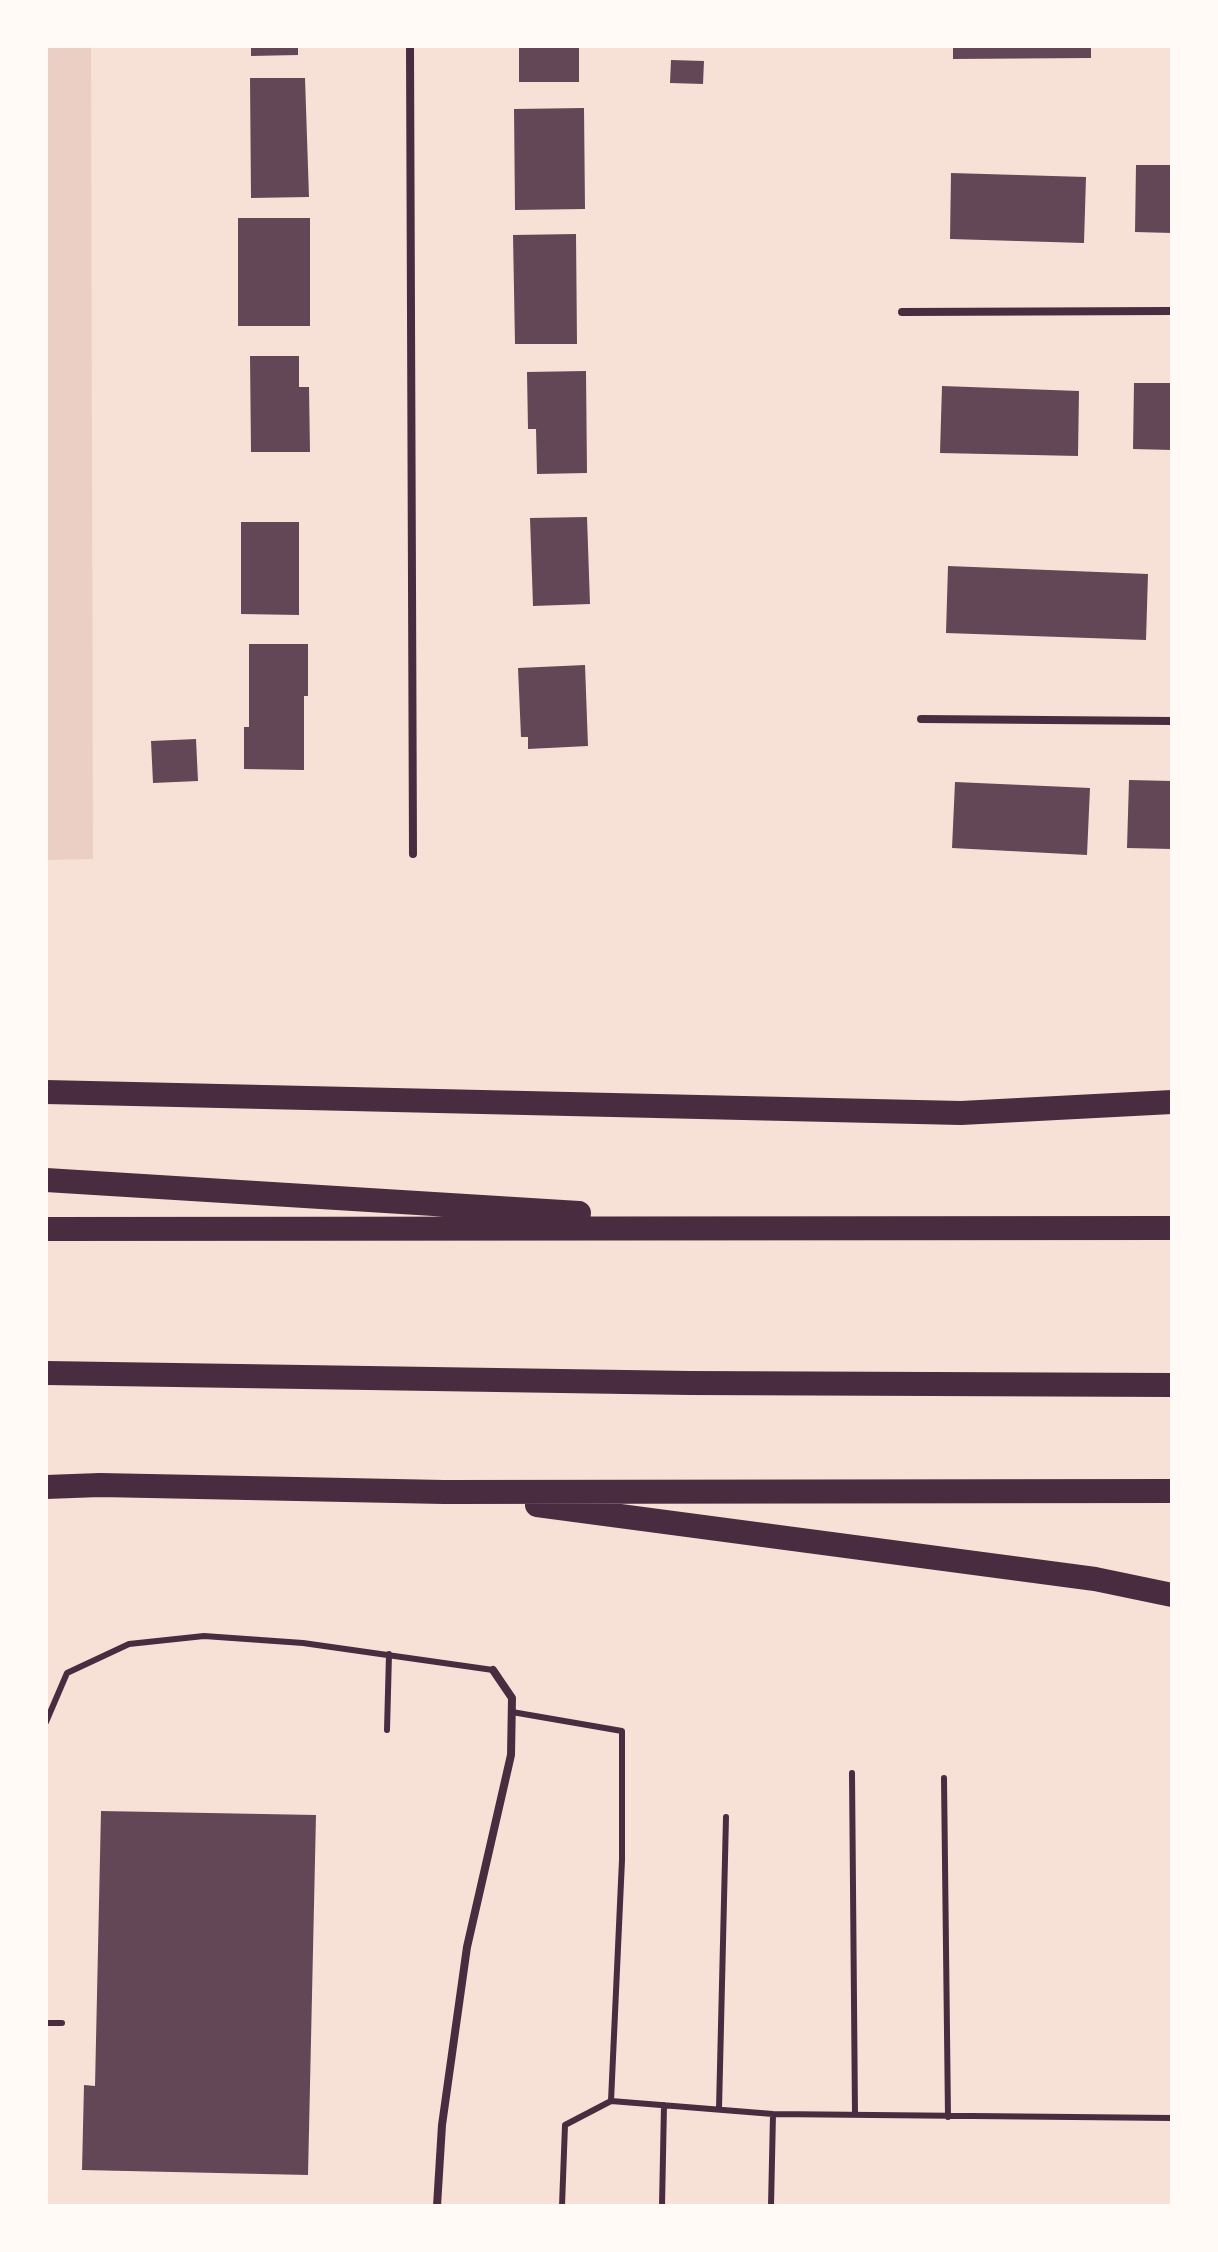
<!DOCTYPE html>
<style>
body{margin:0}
#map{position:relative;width:1218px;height:2252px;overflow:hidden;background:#f7e1d7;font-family:"IBM Plex Sans",sans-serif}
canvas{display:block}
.frame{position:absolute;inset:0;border:48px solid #fffaf5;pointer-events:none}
</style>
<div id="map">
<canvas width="1218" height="2252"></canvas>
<div class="frame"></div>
</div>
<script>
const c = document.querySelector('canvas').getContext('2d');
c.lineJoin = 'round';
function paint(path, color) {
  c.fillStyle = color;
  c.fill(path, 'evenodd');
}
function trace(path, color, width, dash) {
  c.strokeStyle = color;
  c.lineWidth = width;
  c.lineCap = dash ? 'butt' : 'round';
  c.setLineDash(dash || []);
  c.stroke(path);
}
paint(new Path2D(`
 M46,46H91L93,859L46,860Z`), '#ebcfc5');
paint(new Path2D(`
 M251,46H298V55L251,56Z
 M519,46H579V82H519Z
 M953,46H1091V58L953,59Z
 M671,60L704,61L703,84L670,83Z
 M250,78H305L309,197L251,198Z
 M584,108L585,209L515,210L514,109Z
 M1136,165H1172V233L1135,232Z
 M951,173L1086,177L1084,243L950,239Z
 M238,218H310V326H238Z
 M576,234L577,344H515L513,235Z
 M250,356H299V387H309L310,452H251Z
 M586,371L587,473L537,474L536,429H528L527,372Z
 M1134,383H1172V450L1133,449Z
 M942,386L1079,391L1078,456L940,453Z
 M587,517L590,604L533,606L530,518Z
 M241,522H299V615L241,614Z
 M948,566L1148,574L1146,640L946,633Z
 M249,644H308V696H304V770L244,769V727H249Z
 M585,665L588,746L528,749V737H521L518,668Z
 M196,739L198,781L153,783L151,741Z
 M1129,780L1172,781V849L1127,848Z
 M955,782L1090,788L1087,855L952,848Z
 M101,1811L316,1815L308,2175L82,2170L84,2085L95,2086Z`), '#644757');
trace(new Path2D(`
 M512,1712L622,1731V1860L611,2101
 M46,1722L67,1673L129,1644L204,1636L303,1643L493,1670
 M387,1730L389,1654
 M852,1773L855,2115
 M944,1778L948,2117
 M46,2023H62
 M719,2109L726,1817
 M562,2206L565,2125L611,2101L773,2114L1172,2118
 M662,2206L664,2105
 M771,2206L773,2114`), '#4a2c40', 6);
trace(new Path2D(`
 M410,46L413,854
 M902,312L1172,311
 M921,719L1172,721
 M437,2206L442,2125L467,1947L511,1755L512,1698L493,1670`), '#4a2c40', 8);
trace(new Path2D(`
 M46,1092L961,1113L1172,1102
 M46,1180L579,1213
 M46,1229L1172,1228
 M46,1373L690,1383L1172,1385
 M46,1487L100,1485L444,1492L1172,1491
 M537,1505L1095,1579L1172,1595`), '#4a2c40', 24);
</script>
